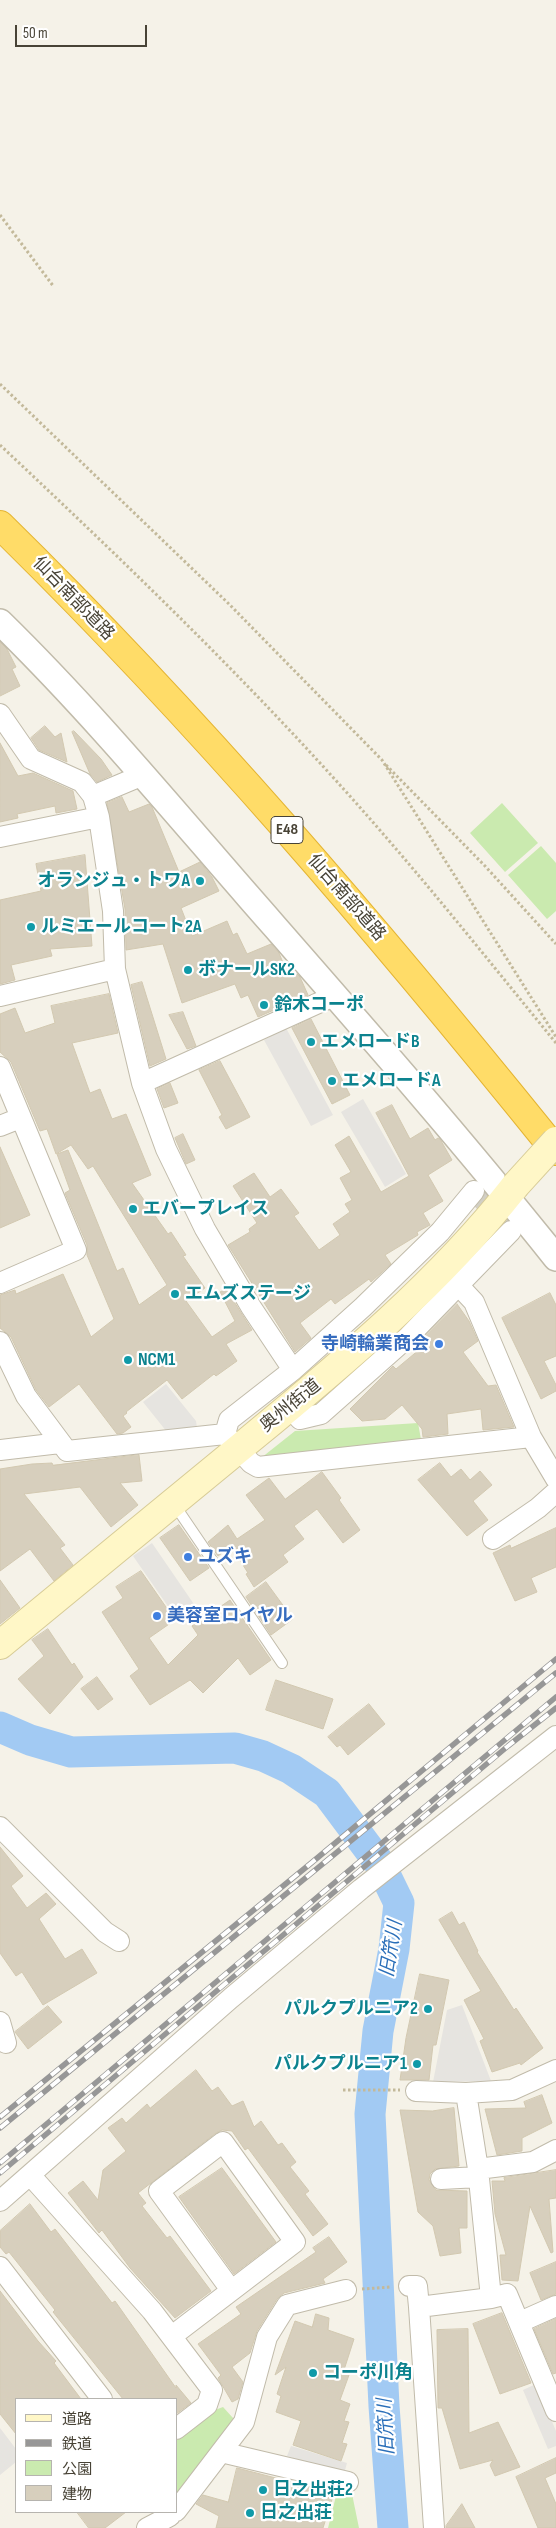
<!DOCTYPE html>
<meta charset="utf-8">
<style>
body{margin:0}
#map{position:relative;width:556px;height:2528px;overflow:hidden;background:#f5f2e8;font-family:"Sofia Sans Condensed","Noto Sans JP",sans-serif}
canvas{display:block}
.legend{position:absolute;left:15px;top:2398px;width:162px;height:115px;box-sizing:border-box;background:#fff;border:1px solid #b6b4af;margin:0;padding:6px 9px;list-style:none;font-size:15px;color:#484336}
.legend li{display:flex;align-items:center;gap:10px;height:25px}
.legend b{width:25px;border:1px solid #b6b4af}
.scale{position:absolute;left:15px;top:25px;width:132px;height:22px;box-sizing:border-box;border:2px solid #484336;border-top:0;padding-left:6px;font-size:15px;line-height:18px;white-space:nowrap;color:#484336;-webkit-text-stroke:4px #fff;paint-order:stroke}
</style>
<div id="map">
<canvas width="556" height="2528"></canvas>
<ul class="legend">
<li><b style="height:6px;background:#fff7c7"></b>道路</li>
<li><b style="height:6px;background:#979797"></b>鉄道</li>
<li><b style="height:14px;background:#caeaaf"></b>公園</li>
<li><b style="height:14px;background:#d7cfbd"></b>建物</li>
</ul>
<div class="scale">50 m</div>
</div>
<script>
const c = document.querySelector('canvas').getContext('2d');
c.lineJoin = 'round';
function paint(path, color) {
  c.fillStyle = color;
  c.fill(path, 'evenodd');
}
function trace(path, color, width, dash) {
  c.strokeStyle = color;
  c.lineWidth = width;
  c.lineCap = dash ? 'butt' : 'round';
  c.setLineDash(dash || []);
  c.stroke(path);
}
function label(font, color, halo, rows, align = 'center') {
  c.font = font + ' "Sofia Sans Condensed","Noto Sans JP",sans-serif';
  c.lineWidth = 4.5;
  c.setLineDash([]);
  c.textBaseline = 'middle';
  c.strokeStyle = halo;
  c.fillStyle = color;
  for (const [text, x, y, turn = 0] of rows) {
    c.save();
    c.translate(x, y);
    c.rotate((+turn || 0) * Math.PI / 180);
    c.textAlign = isNaN(turn) ? turn : align;
    if (halo) c.strokeText(text, 0, 0);
    c.fillText(text, 0, 0);
    c.restore();
  }
}
paint(new Path2D(`
 M502,803L538,843L505,872L470,833Z
 M541,846L556,863V911L547,919L508,875Z
 M418,1423L422,1445L261,1458L295,1431Z
 M223,2407L233,2418L232,2430L176,2495V2441L215,2410Z
 M338,2488L351,2489L359,2528H328Z`), '#caeaaf');
paint(new Path2D(`
 M286,1028L333,1115L311,1126L264,1040Z
 M363,1099L406,1174L385,1187L341,1112Z
 M166,1384L196,1421L197,1428L167,1432L143,1402Z
 M152,1543L200,1613L181,1625L133,1556Z
 M462,2005L491,2081L433,2082L447,2010Z
 M536,2384L556,2431V2446L548,2449L523,2390Z
 M0,2428L16,2449V2462L0,2475Z
 M291,2446L347,2463L344,2474L287,2456Z`), '#e6e4e0');
trace(new Path2D(`
 M0,1727L30,1740L71,1752L235,1748L263,1756L291,1769L327,1793L380,1864L399,1903L394,1949L378,2031L370,2114L384,2406L393,2528`), '#a2caf3', 31);
const building = new Path2D(`
 M0,642L7,649L16,667L12,669L20,686L0,696Z
 M45,726L55,737L61,733L67,762L39,750L31,738Z
 M74,731L101,759L112,775L97,782L90,774L72,732Z
 M0,743L18,776L33,773L73,791L77,809L56,813L55,806L17,814L18,818L0,822Z
 M122,797L129,812L149,804L152,807L179,872L200,862L212,877L219,891L181,908L192,936L227,921L233,935L237,933L247,954L271,944L279,953L286,970L289,969L292,976L297,974L300,977L308,995L258,1017L248,995L241,998L235,984L182,1003L163,944L126,950L125,909L107,803Z
 M85,855L92,946L50,949L52,956L11,965L15,980L0,984V900L41,891L36,864Z
 M142,982L166,1059L150,1066L131,985Z
 M109,994L118,1033L72,1043L90,1093L100,1089L112,1119L126,1114L151,1175L132,1183L168,1234L171,1232L186,1255L183,1256L205,1288L186,1301L212,1337L235,1321L220,1292L226,1289L252,1330L226,1344L237,1361L216,1376L214,1374L182,1399L167,1380L126,1412L127,1413L123,1416L131,1427L123,1433L117,1434L79,1384L49,1407L36,1390L11,1337L0,1328V1295L15,1290L16,1294L63,1274L91,1337L114,1319L87,1255V1245L65,1193L70,1190L57,1154L68,1150L117,1271L123,1268L139,1305L167,1285L93,1166L88,1169L71,1145L56,1154L47,1129L40,1131L11,1062L0,1052V1014L15,1008L25,1033L55,1023L51,1006Z
 M183,1012L196,1046L187,1049L169,1015Z
 M311,1019L350,1095L332,1104L292,1028Z
 M220,1061L250,1117L226,1129L219,1117L222,1115L199,1070Z
 M170,1083L178,1103L164,1108L157,1089Z
 M392,1105L410,1139L428,1128L435,1140L438,1138L440,1139L452,1160L428,1175L443,1201L423,1213L430,1225L417,1232L418,1235L385,1255L391,1264L371,1282L369,1279L335,1304L331,1299L300,1323L311,1338L295,1352L228,1245L250,1232L249,1229L257,1223L233,1186L254,1173L270,1197L281,1189L299,1213L294,1216L319,1250L340,1235L333,1224L350,1212L345,1204L352,1200L340,1178L351,1172L335,1145L349,1136L381,1192L409,1176L376,1113Z
 M183,1134L195,1160L186,1164L175,1138Z
 M0,1147L30,1215L0,1228Z
 M550,1293L556,1305V1356L544,1361L556,1385V1391L541,1399L502,1318Z
 M457,1304L469,1321L478,1341L463,1352L488,1386L496,1385L514,1427L483,1430L481,1409L447,1414L448,1434L423,1437L422,1429L402,1405L385,1419L362,1421L350,1409L393,1366L396,1369L426,1344L422,1339Z
 M139,1455L142,1481L120,1483L138,1505L111,1527L80,1487L24,1494L65,1545L60,1548L73,1565L54,1581L30,1549L0,1571V1469L32,1464L52,1463L53,1465Z
 M440,1463L451,1477L461,1469L470,1480L480,1471L492,1485L473,1501L488,1520L467,1536L418,1480Z
 M322,1472L341,1498L339,1500L360,1530L343,1543L317,1509L294,1526L304,1539L283,1555L288,1562L254,1587L246,1574L248,1573L231,1546L218,1556L208,1542L228,1525L237,1539L265,1520L246,1495L269,1478L285,1499Z
 M179,1525L209,1568L190,1581L160,1538Z
 M556,1528V1567L531,1578L537,1592L515,1601L493,1553L510,1545L511,1548Z
 M141,1571L175,1620L149,1638L168,1665L198,1635L192,1626L230,1600L271,1660L250,1675L238,1658L203,1693L190,1680L150,1705L130,1676L139,1669L102,1612L123,1598L116,1587Z
 M0,1580L20,1608L0,1624Z
 M266,1582L293,1619L271,1635L246,1597Z
 M48,1629L72,1665L74,1663L83,1677L50,1714L18,1679L44,1656L32,1640Z
 M97,1677L113,1699L98,1710L81,1689Z
 M276,1680L333,1699L323,1729L266,1710Z
 M369,1704L385,1724L348,1755L340,1745L337,1747L328,1737Z
 M0,1847L23,1876L11,1886L27,1908L46,1893L56,1904L39,1919L65,1959L82,1949L97,1973L43,2005L22,1972L16,1976L0,1953Z
 M452,1912L459,1925L464,1922L478,1951L477,1952L514,2010L516,2008L543,2048L521,2065L520,2063L492,2072L480,2041L484,2039L464,2000L481,1991L439,1920Z
 M420,1974L449,1980L436,2045H433L429,2080H400L406,2038Z
 M48,2006L62,2022L28,2049L15,2032Z
 M196,2070L212,2091L218,2087L232,2106L243,2101L254,2127L261,2121L278,2145L282,2143L296,2162L290,2167L309,2191L305,2194L328,2224L313,2236L248,2148L245,2150L232,2131L222,2130L216,2133L138,2193L146,2203L142,2206L167,2238L170,2236L211,2291L175,2318L130,2268L102,2230L99,2233L68,2193L83,2181L98,2200L103,2170L126,2151L108,2128L122,2118L126,2123L147,2104L150,2108Z
 M542,2095L552,2123L522,2138V2151L497,2155L485,2109L526,2108L524,2102Z
 M454,2108L459,2166L435,2169L430,2174L429,2180L436,2190L467,2191V2228H459L461,2253L440,2256L433,2226L418,2212L400,2110L432,2111Z
 M222,2168L276,2242L234,2274L179,2197Z
 M556,2170V2198L549,2199L553,2252L551,2253L530,2206L518,2281L502,2280L500,2255H506L495,2214L492,2181H505L504,2178Z
 M30,2204L51,2232L55,2229L112,2303L115,2301L176,2388V2385L191,2403L176,2414V2399H123L53,2312L55,2310L9,2252L6,2254L0,2247V2231Z
 M329,2237L347,2262L323,2279L325,2283L284,2293L277,2299L257,2331L250,2353L232,2367L243,2382L238,2399L232,2402L218,2378L221,2375L198,2344L241,2314L236,2307L316,2252L313,2248Z
 M556,2262V2294L541,2300L530,2273Z
 M0,2291L38,2341L56,2361L54,2363L81,2399H16V2434L0,2414Z
 M502,2313L531,2383L500,2394L473,2324Z
 M316,2314L329,2318L328,2330L354,2339L343,2373L349,2375L340,2400L350,2404L344,2421L349,2422L342,2443L347,2444L341,2461L293,2445L301,2421L276,2412L281,2396L277,2394L286,2367L275,2375L295,2321L312,2327Z
 M556,2319V2373L553,2374L534,2329Z
 M468,2329L469,2433L498,2422L520,2467L495,2476L490,2465L493,2460L460,2469L442,2408H438L437,2330Z
 M556,2458V2473L545,2478L556,2504V2528H538L516,2477Z
 M237,2468L334,2493L323,2528H216L219,2516L196,2504L203,2495L228,2502Z
 M462,2504L475,2528H446V2526Z
 M77,2512H126L105,2528H89Z`);
paint(building, '#d7cfbd');
trace(building, '#d2c8b0', 1);
trace(new Path2D(`
 M474,1191L511,1231`), '#d2cfc4', 20, [20, 10]);
const service = new Path2D(`
 M174,1504L282,1663`);
const minor = new Path2D(`
 M0,714L31,759L82,782L93,796L99,817L113,911L115,969L142,1083L166,1149L205,1229L251,1307L293,1370
 M93,796L143,775
 M0,837L99,817
 M0,996L115,969
 M0,1067L76,1250L0,1283
 M142,1083L336,995
 M0,1126L20,1118
 M0,1342L26,1396L67,1451L225,1434L251,1463L258,1467L531,1437L474,1302L459,1286
 M290,1407L300,1419L321,1414L408,1337L511,1231
 M225,1434L229,1420L293,1370L363,1307L440,1232L474,1191
 M531,1437L556,1479
 M0,1450L60,1443
 M493,1539L538,1508L556,1492
 M0,1827L105,1932L119,1941
 M0,2022L6,2043
 M416,2091L466,2093
 M478,2169L533,2162L556,2150
 M31,2176L152,2311L212,2390L207,2405L176,2429
 M441,2179L479,2177
 M0,2201L231,1998L361,1889L556,1736
 M0,2267L102,2399
 M409,2286H417L419,2307
 M491,2298L507,2294L556,2411
 M520,2322L556,2306
 M172,2336L295,2242L223,2142L159,2191L231,2290
 M221,2452L348,2482
 M176,2511L244,2422L267,2337L287,2305L346,2290
 M147,2528L170,2516L168,2512
 M434,2528L419,2307L491,2298L478,2169L466,2093L512,2090L556,2070`);
const tertiary = new Path2D(`
 M0,622C88,708 167,803 248,896C352,1015 457,1134 556,1258`);
const secondary = new Path2D(`
 M0,1645C83,1577 166,1509 248,1441C343,1363 439,1283 515,1186`);
const motorway = new Path2D(`
 M0,525C199,720 381,934 556,1151`);
trace(service, '#c1bbaa', 12);
trace(minor, '#c1bbaa', 22);
trace(tertiary, '#c1bbaa', 28);
trace(secondary, '#d7cb96', 30);
trace(motorway, '#e4b432', 30);
trace(new Path2D(`
 M0,215L54,287
 M0,384L229,604L382,760L556,1037
 M0,445C131,568 260,692 378,828C439,898 497,971 556,1043
 M386,765L485,866L556,944
 M343,2090H400
 M362,2289L391,2287`), '#c3b99a', 3, [2.5, 2.5]);
trace(service, '#fff', 10);
trace(minor, '#fff', 20);
trace(tertiary, '#fff', 25);
trace(secondary, '#fff7c7', 28);
trace(motorway, '#ffdc68', 28);
const rail = new Path2D(`
 M0,2117L310,1864L556,1659
 M0,2128L556,1673
 M0,2163L556,1697
 M0,2173L508,1746L556,1708`);
trace(rail, '#979797', 5.5);
trace(rail, '#fff', 4, [11]);
const secondaryBridge = new Path2D(`
 M515,1186L556,1141`);
trace(secondaryBridge, '#d7cb96', 30, []);
trace(secondaryBridge, '#fff7c7', 28);
for (const [x, y, r, color] of [
 [200,881,5,"#0f9aa8"],
 [31,927,5,"#0f9aa8"],
 [188,970,5,"#0f9aa8"],
 [264,1005,5,"#0f9aa8"],
 [311,1042,5,"#0f9aa8"],
 [332,1081,5,"#0f9aa8"],
 [133,1209,5,"#0f9aa8"],
 [175,1294,5,"#0f9aa8"],
 [439,1344,5,"#3f7fe0"],
 [128,1360,5,"#0f9aa8"],
 [188,1557,5,"#3f7fe0"],
 [157,1616,5,"#3f7fe0"],
 [428,2009,5,"#0f9aa8"],
 [417,2064,5,"#0f9aa8"],
 [313,2373,5,"#0f9aa8"],
 [263,2490,5,"#0f9aa8"],
 [250,2513,5,"#0f9aa8"]
]) {
  const dot = new Path2D();
  dot.arc(x, y, r, 0, 2 * Math.PI);
  c.fillStyle = color;
  c.fill(dot);
  trace(dot, '#fff', 2);
}
for (const [x, y, w] of [
 [287,830,32]
]) {
  const box = new Path2D();
  box.roundRect(x - w / 2, y - 13.5, w, 27, 4);
  c.fillStyle = '#fff';
  c.fill(box);
  trace(box, '#484336', 1);
}
label('bold 16px', '#484336', null, [
 ["E48",287,830]
]);
label('18px', '#484336', '#fff', [
 ["仙台南部道路",73,599,46],
 ["仙台南部道路",346,898,49],
 ["奥州街道",291,1406,-39]
]);
label('bold 18px', '#0d838f', '#fff', [
 ["オランジュ・トワA",190,881,"right"],
 ["ルミエールコート2A",41,927],
 ["ボナールSK2",198,970],
 ["鈴木コーポ",274,1005],
 ["エメロードB",321,1042],
 ["エメロードA",342,1081],
 ["エバープレイス",143,1209],
 ["エムズステージ",185,1294],
 ["NCM1",138,1360],
 ["パルクプルニア2",418,2009,"right"],
 ["パルクプルニア1",407,2064,"right"],
 ["コーポ川角",323,2373],
 ["日之出荘2",273,2490],
 ["日之出荘",260,2513]
], 'left');
label('bold 18px', '#366cbe', '#fff', [
 ["寺崎輪業商会",429,1344,"right"],
 ["ユズキ",198,1557],
 ["美容室ロイヤル",167,1616]
], 'left');
label('italic 19px', '#2a6fb9', '#fff', [
 ["旧笊川",392,1949,-81],
 ["旧笊川",387,2427,-93]
]);
</script>
